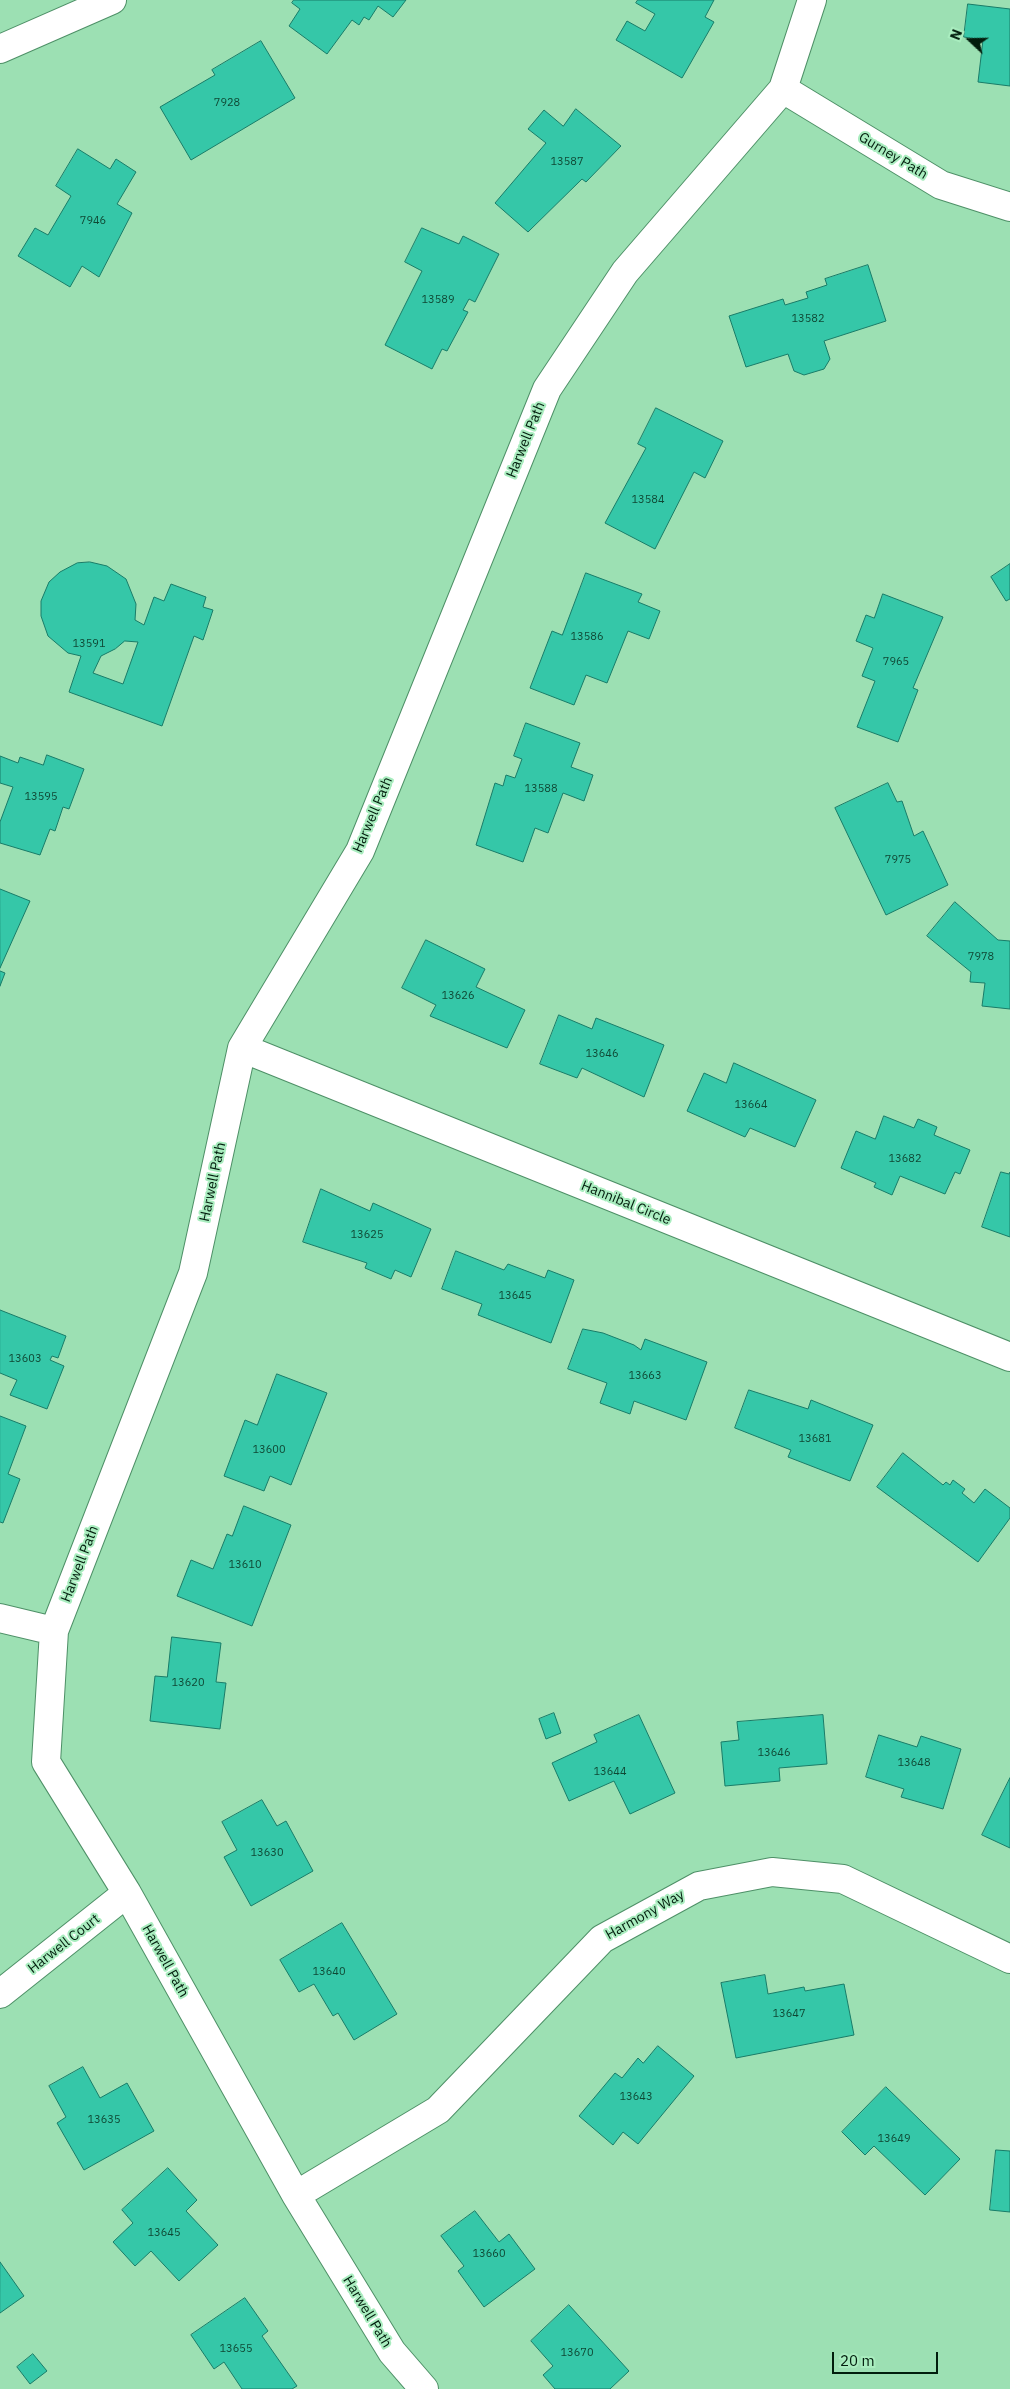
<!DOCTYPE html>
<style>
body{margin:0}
#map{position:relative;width:1010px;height:2389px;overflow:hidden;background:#9ce0b3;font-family:"IBM Plex Sans",sans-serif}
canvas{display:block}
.north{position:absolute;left:945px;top:15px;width:50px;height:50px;-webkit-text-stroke:4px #a9edbf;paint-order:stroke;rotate:291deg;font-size:14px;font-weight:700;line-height:20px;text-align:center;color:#021d0d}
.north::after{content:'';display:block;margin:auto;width:18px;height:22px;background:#021d0d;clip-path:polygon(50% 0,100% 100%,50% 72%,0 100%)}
.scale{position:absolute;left:832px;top:2352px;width:106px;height:22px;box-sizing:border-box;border:2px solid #021d0d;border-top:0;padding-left:6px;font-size:15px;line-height:18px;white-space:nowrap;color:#021d0d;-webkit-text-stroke:4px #a9edbf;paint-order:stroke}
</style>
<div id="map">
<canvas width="1010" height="2389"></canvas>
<div class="north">N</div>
<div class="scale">20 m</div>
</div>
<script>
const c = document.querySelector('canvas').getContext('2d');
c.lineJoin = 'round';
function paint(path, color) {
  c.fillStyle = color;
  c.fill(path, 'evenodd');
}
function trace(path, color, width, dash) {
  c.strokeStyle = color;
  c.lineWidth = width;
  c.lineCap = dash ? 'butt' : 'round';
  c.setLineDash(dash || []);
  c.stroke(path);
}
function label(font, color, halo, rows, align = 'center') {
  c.font = font + ' "IBM Plex Sans",sans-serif';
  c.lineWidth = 4;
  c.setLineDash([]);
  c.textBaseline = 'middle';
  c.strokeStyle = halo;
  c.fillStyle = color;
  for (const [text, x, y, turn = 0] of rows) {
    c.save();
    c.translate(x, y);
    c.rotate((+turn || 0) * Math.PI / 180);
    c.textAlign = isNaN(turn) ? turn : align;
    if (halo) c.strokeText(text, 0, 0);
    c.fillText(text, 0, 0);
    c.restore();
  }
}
const building = new Path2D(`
 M294,0H406L393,17L378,6L369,20L364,17L359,25L352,20L327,54L289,26L300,9L292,3Z
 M638,0H714L705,17L714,22L682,78L616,40L627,21L645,31L655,14L636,3Z
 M968,4L1010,9V86L978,82L983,40L964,37Z
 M261,41L295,98L191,160L160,107L215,75L212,70Z
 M576,109L621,146L586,182L582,179L528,232L495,203L546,143L528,129L544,110L563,126Z
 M78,149L110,169L116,159L136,172L117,204L132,213L99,277L82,266L70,287L18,256L35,228L48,235L71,196L56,186Z
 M422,228L459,244L463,236L499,254L475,302L469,299L463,310L468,312L447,351L442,349L432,369L385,345L422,271L405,262Z
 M868,265L886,321L824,341L830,359L824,369L804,375L794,371L788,354L746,367L729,316L783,299L785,305L808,298L806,292L827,285L825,279Z
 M656,408L723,441L705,478L694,472L655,549L605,523L646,448L638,444Z
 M90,562L107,566L126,579L136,604L135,620L144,625L154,597L164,601L171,584L206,597L203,607L213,610L203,640L194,636L162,726L69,692L81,656L68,653L48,636L41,616V601L49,582L60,572L77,563ZM125,641L138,642L123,684L93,673L101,656L115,649Z
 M1010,564V599L1006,601L991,577Z
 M586,573L642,594L638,602L660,611L649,639L628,631L607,683L586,675L574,705L530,688L552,631L562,635Z
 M883,594L943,617L913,688L918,690L898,742L857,727L875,681L862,676L873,648L856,641L866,615L874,618Z
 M526,723L580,743L571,767L593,775L584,801L563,793L548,833L535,828L523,862L476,845L495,783L503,786L506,775L515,778L522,759L514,756Z
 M47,755L84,769L69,809L63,807L55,831L50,829L40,855L0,843V822L13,787L0,783V756L18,763L20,757L43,765Z
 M888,783L897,802L902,801L914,836L923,831L948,885L886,915L835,808Z
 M0,889L30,901L0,968Z
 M955,902L998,940L1010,941V1009L982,1006L985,983L970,982L971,972L927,936Z
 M426,940L485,969L476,987L525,1010L507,1048L430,1016L436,1005L402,988Z
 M0,971L5,973L0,986Z
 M559,1015L592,1029L596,1018L664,1045L644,1097L582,1068L577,1078L540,1064Z
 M734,1063L816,1100L795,1147L750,1128L745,1137L687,1111L704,1073L726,1083Z
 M884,1116L914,1128L918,1119L937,1127L934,1135L970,1150L960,1174L955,1172L945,1194L900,1176L892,1195L874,1187L876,1183L841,1168L856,1131L875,1139Z
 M1001,1172L1009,1174L1010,1172V1237L982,1227Z
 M321,1189L370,1211L373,1203L431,1229L411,1277L395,1270L391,1279L365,1268L367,1263L303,1242Z
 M456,1251L504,1270L508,1264L545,1278L548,1270L574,1280L551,1343L478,1315L482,1304L442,1289Z
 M0,1310L66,1336L58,1358L52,1356L50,1360L64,1366L47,1409L10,1395L17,1380L0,1373Z
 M583,1329L603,1333L634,1345L641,1350L645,1339L707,1362L686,1420L634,1401L630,1414L600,1403L607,1383L568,1369Z
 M277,1374L327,1393L291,1485L270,1476L264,1491L224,1476L245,1420L257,1425Z
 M749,1390L808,1409L811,1400L873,1425L850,1481L788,1457L791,1450L735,1428Z
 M0,1416L26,1426L8,1474L20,1479L3,1523L0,1522Z
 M903,1453L943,1485L946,1482L950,1485L953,1480L965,1489L962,1493L974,1503L985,1489L1010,1508V1518L978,1562L877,1487Z
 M244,1506L291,1525L252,1626L177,1596L191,1560L213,1569L227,1534L232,1536Z
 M172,1637L221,1643L216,1682L226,1683L220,1729L150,1721L155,1676L167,1677Z
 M554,1713L561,1733L546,1739L539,1719Z
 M639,1715L675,1793L630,1814L614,1781L569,1801L552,1763L597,1742L594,1735Z
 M823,1715L827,1764L779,1768L780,1781L725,1786L721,1742L739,1740L737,1722Z
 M879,1735L917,1747L921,1736L961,1749L943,1809L901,1797L904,1789L866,1777Z
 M1010,1778V1848L982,1835Z
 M262,1800L277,1826L286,1821L313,1871L251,1906L224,1857L237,1850L222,1822Z
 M342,1923L397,2014L354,2040L338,2013L333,2016L314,1984L299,1992L280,1960Z
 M765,1975L768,1994L804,1987L805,1991L844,1984L854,2035L736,2058L721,1983Z
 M658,2046L694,2076L638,2144L623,2132L613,2145L579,2116L615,2073L622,2078L638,2058L643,2063Z
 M83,2067L100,2098L127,2083L154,2131L84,2170L57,2123L66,2117L49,2086Z
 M886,2087L960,2159L925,2195L874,2146L865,2155L842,2132Z
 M996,2150L1010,2151V2212L990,2210Z
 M168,2168L197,2200L186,2211L218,2245L179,2281L151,2251L135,2266L113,2242L133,2223L122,2210Z
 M475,2211L499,2242L509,2234L535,2269L484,2307L458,2271L464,2266L441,2236Z
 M0,2262L24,2296L0,2313Z
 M245,2298L268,2331L262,2336L297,2386L292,2389H242L224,2362L214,2369L191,2335Z
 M569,2305L629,2371L610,2389H555L543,2375L553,2366L531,2341Z
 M33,2354L47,2371L30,2384L17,2367Z`);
paint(building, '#35c7a8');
trace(building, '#197c68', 1);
const minor = new Path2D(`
 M0,49L112,0
 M783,89L941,185L1010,207
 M242,1048L1010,1357
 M0,1618L54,1631
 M0,1994L127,1893
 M296,2195L438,2110L602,1939L699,1886L772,1872L843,1879L1010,1959
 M424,2389L392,2352L296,2195L127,1893L46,1762L54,1631L193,1273L242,1048L360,851L547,389L625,272L783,89L812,0`);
trace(minor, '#4e9067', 30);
trace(minor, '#fff', 28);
label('11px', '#0f4834', null, [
 ["7928",227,103],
 ["13587",567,162],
 ["7946",93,221],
 ["13589",438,300],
 ["13582",808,319],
 ["13584",648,500],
 ["13586",587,637],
 ["13591",89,644],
 ["7965",896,662],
 ["13588",541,789],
 ["13595",41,797],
 ["7975",898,860],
 ["7978",981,957],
 ["13626",458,996],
 ["13646",602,1054],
 ["13664",751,1105],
 ["13682",905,1159],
 ["13625",367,1235],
 ["13645",515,1296],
 ["13603",25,1359],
 ["13663",645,1376],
 ["13681",815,1439],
 ["13600",269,1450],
 ["13610",245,1565],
 ["13620",188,1683],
 ["13646",774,1753],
 ["13648",914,1763],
 ["13644",610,1772],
 ["13630",267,1853],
 ["13640",329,1972],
 ["13647",789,2014],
 ["13643",636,2097],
 ["13635",104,2120],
 ["13649",894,2139],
 ["13645",164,2233],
 ["13660",489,2254],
 ["13655",236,2349],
 ["13670",577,2353]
]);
label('14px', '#021d0d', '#a9edbf', [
 ["Gurney Path",893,156,31],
 ["Harwell Path",526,440,-68],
 ["Harwell Path",373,815,-67],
 ["Harwell Path",213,1182,-78],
 ["Hannibal Circle",626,1203,22],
 ["Harwell Path",80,1564,-69],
 ["Harmony Way",645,1915,-29],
 ["Harwell Court",64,1944,-38],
 ["Harwell Path",165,1961,61],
 ["Harwell Path",367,2312,59]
]);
</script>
